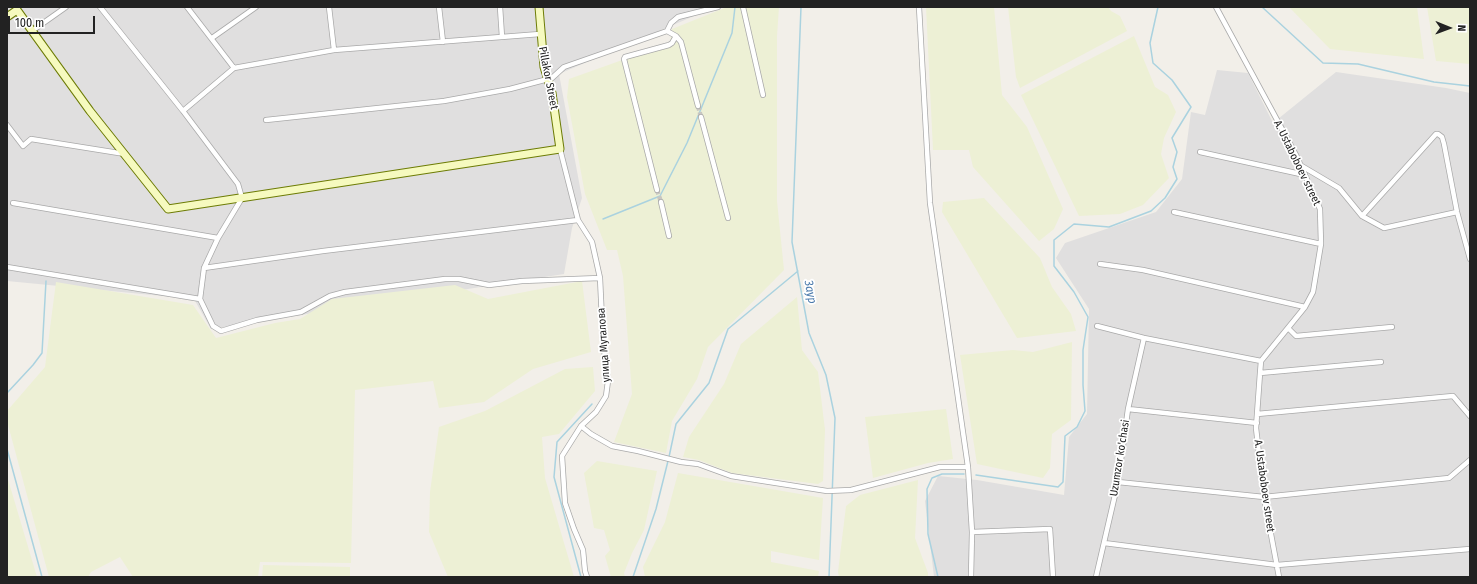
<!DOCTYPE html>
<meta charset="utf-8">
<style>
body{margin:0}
#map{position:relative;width:1477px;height:584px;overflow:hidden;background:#f2efe9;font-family:"Fira Sans Condensed",sans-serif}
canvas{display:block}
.frame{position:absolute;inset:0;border:8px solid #222;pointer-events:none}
.north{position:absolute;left:1429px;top:8px;width:40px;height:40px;-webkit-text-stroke:3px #fff;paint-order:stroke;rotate:91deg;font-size:11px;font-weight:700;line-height:16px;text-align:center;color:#222}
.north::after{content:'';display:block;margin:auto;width:14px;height:18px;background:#222;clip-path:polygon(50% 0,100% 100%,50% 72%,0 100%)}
.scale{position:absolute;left:8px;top:16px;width:87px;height:18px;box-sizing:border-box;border:2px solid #222;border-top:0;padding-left:5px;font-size:12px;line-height:14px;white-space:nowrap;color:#222;-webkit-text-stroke:3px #fff;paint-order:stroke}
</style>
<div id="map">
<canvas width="1477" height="584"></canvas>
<div class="frame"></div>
<div class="north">N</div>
<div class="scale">100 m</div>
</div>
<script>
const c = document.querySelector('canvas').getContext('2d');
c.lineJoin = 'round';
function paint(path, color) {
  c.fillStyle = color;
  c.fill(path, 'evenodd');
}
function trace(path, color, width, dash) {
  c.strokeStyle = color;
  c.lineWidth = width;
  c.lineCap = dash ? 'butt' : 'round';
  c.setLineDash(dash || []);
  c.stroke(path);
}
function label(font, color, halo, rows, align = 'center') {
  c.font = font + ' "Fira Sans Condensed",sans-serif';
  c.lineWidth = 3.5;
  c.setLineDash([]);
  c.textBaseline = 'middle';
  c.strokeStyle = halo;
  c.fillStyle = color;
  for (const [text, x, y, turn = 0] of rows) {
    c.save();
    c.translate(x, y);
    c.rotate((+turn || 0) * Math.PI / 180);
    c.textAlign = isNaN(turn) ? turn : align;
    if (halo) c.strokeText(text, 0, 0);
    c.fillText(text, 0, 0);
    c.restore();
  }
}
paint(new Path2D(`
 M7,7H715L559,74L582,198L572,228L564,274L211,329L194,299L7,281Z
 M1217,70L1248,73L1273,123L1336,72L1446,88L1470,93V577H934L925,501L938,476L977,480L1064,495L1069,437L1087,414L1089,309L1056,258L1065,243L1156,212L1182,179L1191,112L1205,115Z`), '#e0dfdf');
paint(new Path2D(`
 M727,7H779L777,36V201L784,270L708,347L697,379L672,421L666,453L614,442L632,394L623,276L617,250H607L585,194L567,97L569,79L670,43L672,29Z
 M926,7H994L1002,95L1027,127L1063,209L1054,229L1039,241L973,167L969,150H933Z
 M1008,7H1108L1111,11L1120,16L1127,31L1020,88L1016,77Z
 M1289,7H1417L1424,59L1330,49Z
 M1427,7H1470V64L1436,61Z
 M1134,36L1155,87L1168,95L1176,112L1164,138L1161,154L1169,178L1143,205L1120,214L1079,216L1021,95Z
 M984,198L1040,258L1052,287L1071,314L1076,331L1017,338L942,212L943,202Z
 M582,281L591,352L533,369L484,402L439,408L433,381L355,390L351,563L260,562L258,577H133L120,557L91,572L88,577H49L7,421V411L45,367L56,282L193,305L216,338L275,323L300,319L332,299L455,285L488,299Z
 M797,297L802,350L818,372L825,430L823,481L818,484L732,473L699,460L683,457L689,437L724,384L741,344Z
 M1072,342L1071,420L1052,434L1050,468L1043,478L977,464L960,355L1013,350L1033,352Z
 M593,367L595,391L559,434L542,437L545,478L574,577H448L429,532L430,492L439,427L485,411L565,369Z
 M946,409L953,459L928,463L873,478L865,417Z
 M597,461L657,471L644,530L632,553L624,573L625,577H611L605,556L610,550L604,530L594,528L584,473Z
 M678,473L823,498L819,560L771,551V562L819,571L818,577H645L643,567L665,522Z
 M7,476L37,577H7Z
 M918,480L915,538L928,573V577H839L838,572L846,506L860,495Z
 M263,565L350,567V577H262Z`), '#edf0d5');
trace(new Path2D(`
 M801,7L792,242L809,333L826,375L835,418L829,577
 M1262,7L1323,63L1358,64L1434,82L1470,86
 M603,219L660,196L687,143L732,33L735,7
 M7,393L33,365L42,353L46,281
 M7,449L42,577
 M669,457L676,424L709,383L728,329L798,271
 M976,475L1058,487L1063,482L1065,436L1077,427L1085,411L1083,385V350L1088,317L1074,292L1054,266V240L1074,224L1109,227L1151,211L1165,198L1177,179L1173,167L1177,152L1172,138L1191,107L1172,80L1153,63L1150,43L1158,7
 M581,577L554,477L557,442L592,404
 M633,577L656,509L668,461
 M938,577L928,534L927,489L932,478L942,474H964`), '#aad2df', 1.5);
trace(new Path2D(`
 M698,106L701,117
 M657,190L661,202`), '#c8c6c1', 4.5, [4.5, 2]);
const street = new Path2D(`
 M100,7L183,111L238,184L242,198L218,238L204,268L200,299L213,326L221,331L257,320L301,312L330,296L345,292L445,279H459L489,285L522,281L600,278
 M187,7L234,68
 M329,7L334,50
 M439,7L443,42
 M500,7L502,37
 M743,7L763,95
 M919,7L930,203L968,467L972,532L971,577
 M1216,7L1296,155L1320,209L1321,244L1313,292L1305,307L1261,361L1260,373L1256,428L1264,497L1279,577
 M32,31L66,7
 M212,38L256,7
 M698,106L681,42L676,36L667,31L671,23L678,17L718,7
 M183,111L234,68L334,50L540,34
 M701,117L728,218
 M266,120L444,101L510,89L552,78L564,67L667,31
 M7,125L23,146L31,139L125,154
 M560,149L578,220L592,242L600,278L603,341L608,381L606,396L596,412L581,426L562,456L565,503L574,529L583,550L585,571L587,577
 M1200,152L1305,175
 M1300,165L1339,188L1362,216L1384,228L1457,212
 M657,190L624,59L625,57L669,45L672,43L676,36
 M661,202L669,236
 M13,203L218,238
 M1174,212L1321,244
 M1362,216L1436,134H1438L1442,137L1444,144L1457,212L1470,259
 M1100,264L1143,270L1305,307
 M7,267L200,299
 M204,268L323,251L578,220
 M1097,326L1144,338L1261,361
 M1288,328L1296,336L1392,327
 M1260,373L1381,362
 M1128,409L1257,423
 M1257,414L1453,396L1470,416
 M581,426L591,434L612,446L638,451L681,462L698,464L731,476L827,491L851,490L940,467H968
 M1118,482L1264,497L1449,478L1470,460
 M972,532L1050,529L1053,577
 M1104,543L1277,565L1470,549
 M1096,577L1118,482L1128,409L1144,338`);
const secondary = new Path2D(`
 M7,17L17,10L90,111L168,209L560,149L552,93L544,67L539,7`);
trace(street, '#a9a9a9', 6);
trace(secondary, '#6d7c05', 9);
trace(street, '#fff', 4.5);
trace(secondary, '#f6fabf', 7);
label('11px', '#222', '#fff', [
 ["Pillakor Street",548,78,79],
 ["A. Ustaboboev street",1297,163,64],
 ["улица Муталова",604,345,-94],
 ["Uzumzor ko'chasi",1120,458,-81],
 ["A. Ustaboboev street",1264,486,82]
]);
label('italic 12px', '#4a79ab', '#fff', [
 ["Заур",810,292,79]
]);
</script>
